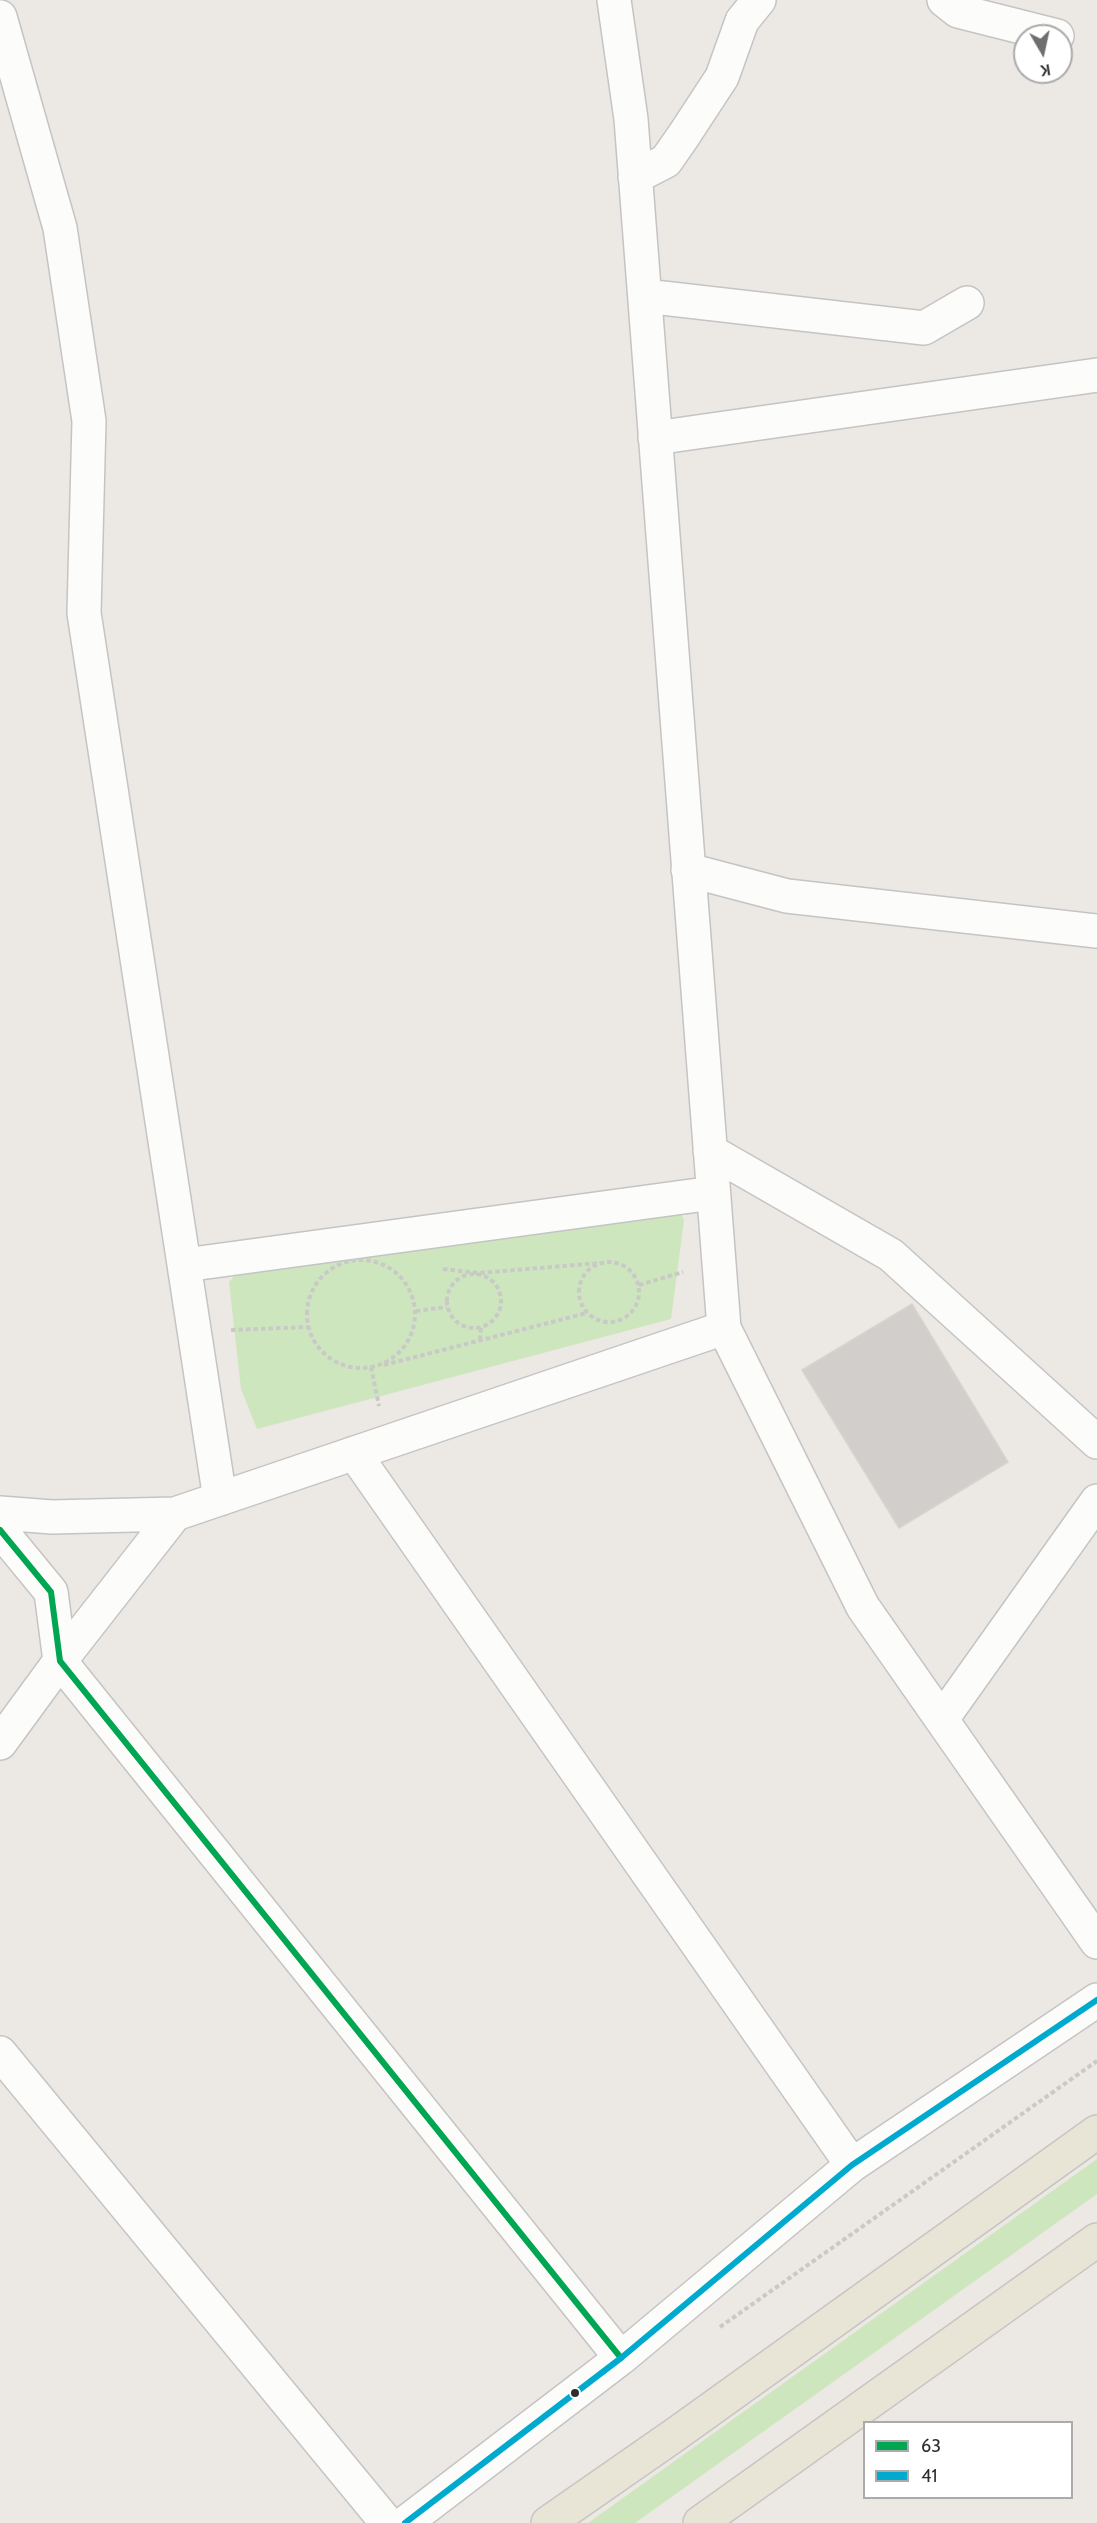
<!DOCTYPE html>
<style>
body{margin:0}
#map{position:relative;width:1097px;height:2523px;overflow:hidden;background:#ece8e4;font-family:Cabin,sans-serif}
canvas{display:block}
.legend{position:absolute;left:863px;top:2421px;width:210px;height:78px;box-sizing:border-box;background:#fff;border:2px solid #ababab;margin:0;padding:8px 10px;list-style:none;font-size:18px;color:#2e2e2e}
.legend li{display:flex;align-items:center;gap:12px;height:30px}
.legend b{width:30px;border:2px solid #ababab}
.north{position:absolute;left:1013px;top:24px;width:60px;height:60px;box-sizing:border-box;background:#fff;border:2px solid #ababab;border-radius:50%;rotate:171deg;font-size:16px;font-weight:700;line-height:24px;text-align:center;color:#2e2e2e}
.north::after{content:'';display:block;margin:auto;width:21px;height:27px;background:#706f6e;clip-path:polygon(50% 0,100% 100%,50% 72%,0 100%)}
</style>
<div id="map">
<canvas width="1097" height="2523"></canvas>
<ul class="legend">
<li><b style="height:8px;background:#00a651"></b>63</li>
<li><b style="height:8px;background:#00a9ce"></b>41</li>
</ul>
<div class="north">K</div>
</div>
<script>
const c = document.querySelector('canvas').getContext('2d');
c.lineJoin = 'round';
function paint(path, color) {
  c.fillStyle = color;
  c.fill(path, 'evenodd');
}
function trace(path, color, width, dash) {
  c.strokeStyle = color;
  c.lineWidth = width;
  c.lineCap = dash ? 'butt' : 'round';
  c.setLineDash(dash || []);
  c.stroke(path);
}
paint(new Path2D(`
 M674,1198L684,1220L671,1319L257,1429L241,1389L229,1282L247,1263Z
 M1097,2159V2194L635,2523H588Z`), '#cee6be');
const building = new Path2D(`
 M912,1304L1008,1462L899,1528L802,1370Z`);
paint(building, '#d1cecb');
trace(building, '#d7d4d0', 1.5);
const minor = new Path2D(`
 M614,0L631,119L724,1328L863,1607L1097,1942
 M944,0L958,11L1057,36
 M0,17L60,228L89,421L84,613L220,1499
 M635,177L666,161L684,135L722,77L742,21L759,0
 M645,296L924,328L967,303
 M655,438L1097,375
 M688,870L787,896L1097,931
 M710,1151L891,1255L1097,1442
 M185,1265L713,1193
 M354,1453L852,2165
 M0,1513L52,1517L175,1514
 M0,1530L51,1592L60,1661L621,2358
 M942,1719L1097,1501
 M0,1743L60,1661L175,1514L724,1328
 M0,2053L387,2523
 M405,2523L621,2358L852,2165L1097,2000`);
const primary = new Path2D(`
 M548,2523L676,2434L1097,2132
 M700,2523L1097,2240`);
trace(minor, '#c5c4c5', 36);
trace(primary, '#c6c5c4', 36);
trace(new Path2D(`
 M307 1314a54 54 0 1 1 108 0a54 54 0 1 1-108 0Z
 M579 1292a30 30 0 1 1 60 0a30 30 0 1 1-60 0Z
 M443,1269L479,1273L600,1263
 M447 1301a27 27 0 1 1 54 0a27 27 0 1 1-54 0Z
 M639,1285L683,1272
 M416,1311L447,1307
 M231,1330L308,1327
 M480,1340L481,1328
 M384,1365L587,1313
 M371,1367L379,1406
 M720,2327L1097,2061`), '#c9c9c8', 4, [4.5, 3]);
trace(minor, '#fcfcfb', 33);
trace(primary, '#e8e4d6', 33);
trace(new Path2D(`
 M0,1530L51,1592L60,1661L621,2358`), '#00a651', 6);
trace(new Path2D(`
 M405,2523L621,2358L852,2165L1097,2000`), '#00a9ce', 6);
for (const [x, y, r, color] of [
 [575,2393,5,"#2e2e2e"]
]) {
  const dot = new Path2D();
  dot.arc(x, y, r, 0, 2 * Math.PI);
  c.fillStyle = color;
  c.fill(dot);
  trace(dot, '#fff', 2);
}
</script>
